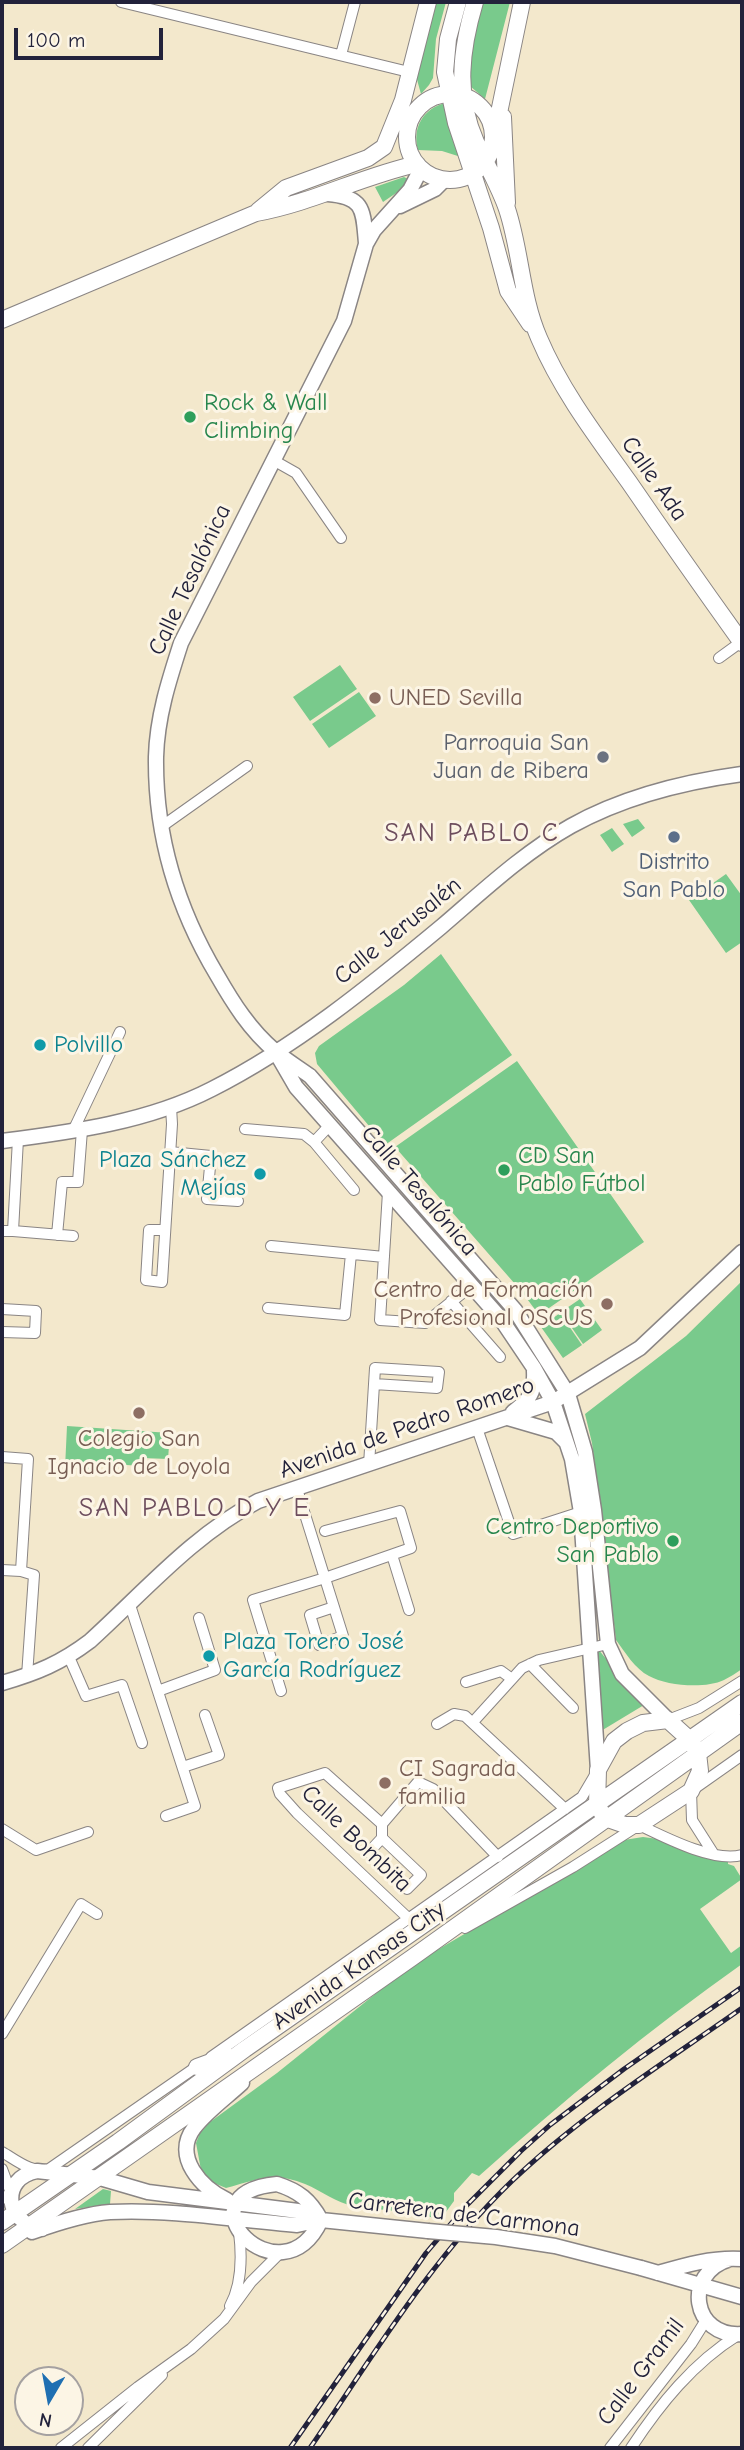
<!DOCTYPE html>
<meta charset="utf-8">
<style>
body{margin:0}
#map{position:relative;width:744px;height:2450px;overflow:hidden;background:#f3e8cc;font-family:"Comic Neue",sans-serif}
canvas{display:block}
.frame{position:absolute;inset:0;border:4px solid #22223b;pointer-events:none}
.north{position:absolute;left:14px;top:2366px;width:70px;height:70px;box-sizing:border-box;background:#fcf5e5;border:2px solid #a5a1a1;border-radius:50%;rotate:190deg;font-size:19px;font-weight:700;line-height:28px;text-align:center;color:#22223b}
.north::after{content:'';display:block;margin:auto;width:24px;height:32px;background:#1f6fb2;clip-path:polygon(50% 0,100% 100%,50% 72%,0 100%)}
.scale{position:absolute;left:14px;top:28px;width:149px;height:32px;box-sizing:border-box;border:4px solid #22223b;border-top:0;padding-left:9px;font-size:21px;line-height:24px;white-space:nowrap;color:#22223b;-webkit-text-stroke:5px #fcf5e5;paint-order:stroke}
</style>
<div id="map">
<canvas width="744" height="2450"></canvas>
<div class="frame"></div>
<div class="north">N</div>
<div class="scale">100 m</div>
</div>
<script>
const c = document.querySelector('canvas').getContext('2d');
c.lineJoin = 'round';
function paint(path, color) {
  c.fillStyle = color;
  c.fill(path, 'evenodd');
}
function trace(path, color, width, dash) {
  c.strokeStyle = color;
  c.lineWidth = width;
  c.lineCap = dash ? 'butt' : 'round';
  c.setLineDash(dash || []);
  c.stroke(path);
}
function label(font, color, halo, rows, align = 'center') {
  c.font = font + ' "Comic Neue",sans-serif';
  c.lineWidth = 6;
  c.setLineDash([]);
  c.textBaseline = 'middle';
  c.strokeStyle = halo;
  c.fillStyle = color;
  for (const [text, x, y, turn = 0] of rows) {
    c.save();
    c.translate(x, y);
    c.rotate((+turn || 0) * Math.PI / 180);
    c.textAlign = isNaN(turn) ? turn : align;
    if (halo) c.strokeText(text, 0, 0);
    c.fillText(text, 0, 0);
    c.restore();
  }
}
paint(new Path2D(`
 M435,2H446L436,39L433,78L429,85L421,94L416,76Z
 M481,2H510L485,99L470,86L469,47Z
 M446,103L461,157L442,151L418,150C412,128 423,108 446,103Z
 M404,177L408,179L402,189L383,202L375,187Z
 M340,665L357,689L310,721L293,697Z
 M359,692L376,716L329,748L312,724Z
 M638,819L645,828L632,837L623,824Z
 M612,828L624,844L612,852L600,835Z
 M726,874L742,896V942L726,953L689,900Z
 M441,954L512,1055L385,1145L317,1064L315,1053L319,1046L404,985Z
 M517,1061L644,1242L539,1315L522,1292L395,1147Z
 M742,1281V1669C736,1673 730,1677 724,1680C705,1689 667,1686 649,1676C635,1669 625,1652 616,1640L592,1443L585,1414L686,1336Z
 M580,1299L602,1330L583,1344L561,1312Z
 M560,1313L582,1345L563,1358L541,1327Z
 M67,1426L170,1433L168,1459L143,1458L141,1466L98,1463L97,1470L65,1468Z
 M598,1649L644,1705L601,1731L595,1659Z
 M643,1837L658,1839L695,1854L728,1862V1864L734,1866L742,1879L700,1909L731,1953L742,1945V1964C650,2029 563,2101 479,2176L472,2173L454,2193V2201L440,2220C413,2210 383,2211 354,2206C336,2203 322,2191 305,2184C274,2171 255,2180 226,2188L209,2181L201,2170L196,2143L200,2133L210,2122L277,2073L410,1966L624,1840Z
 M103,2189L111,2191L110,2204L75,2209Z`), '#79ca8c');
const street = new Path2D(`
 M121,2L409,72
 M341,55L355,2
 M273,460L296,473L341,538
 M719,658L741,642
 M161,827L247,766
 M330,1125L314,1142L354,1190
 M245,1129L304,1134L314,1142
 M73,1131L120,1032
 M170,1152L211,1156L207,1199L238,1201
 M388,1192L380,1320L425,1323L471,1286
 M165,1230H149L146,1280L162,1282L172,1124L171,1107
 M2,1231H13L18,1139
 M13,1231L73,1236
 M57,1235L62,1182H78L82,1130
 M271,1246L384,1257
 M451,1301L500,1357
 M268,1308L345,1315L351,1254
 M2,1309L36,1311L35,1333L2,1332
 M477,1428L513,1534L581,1512
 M2,1457L28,1459L21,1571
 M369,1465L375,1368L439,1372L437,1388L374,1384
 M297,1489L343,1636L319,1645L310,1615L334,1607
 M392,1555L409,1610
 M2,1570L21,1571L34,1575L27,1676
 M130,1605L195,1806L166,1816
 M69,1657L86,1696L122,1685L142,1743
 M530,1664L573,1708
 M466,1682L501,1671L512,1679
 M158,1691L215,1670L199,1618
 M281,1691L253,1600L325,1578L411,1548L400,1511L325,1531
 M668,1720L699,1708L742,1681
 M473,1722L522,1668L539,1660L608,1644
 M437,1724L454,1714L465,1716L565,1809
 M183,1767L219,1755L205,1715
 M382,1824L418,1782L433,1789L498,1857
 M2,1829L36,1850L88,1832
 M382,1838V1824L325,1773L278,1788L280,1794L297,1813L408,1918
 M382,1838L421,1875L407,1889L369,1852Z
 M713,1853L692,1820L691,1791L742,1755
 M465,1928L573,1867L639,1825C664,1837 714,1863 742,1855
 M2,2034L81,1904L97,1914
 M211,2057L582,1797L595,1775
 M2,2152C16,2160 32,2174 49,2169L199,2065
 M2,2169L11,2193L2,2199
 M230,2306C242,2284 242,2256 239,2232
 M61,2448L138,2387L191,2349L224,2319L251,2282L281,2252
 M88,2448L162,2375
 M610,2448L691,2344L706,2320
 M631,2448C660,2404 693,2363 738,2335`);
const secondary = new Path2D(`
 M421,169L410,190L374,230L366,244L344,321L181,643C169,680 157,717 156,757C155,836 177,908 217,975C233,1003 250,1030 275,1051C286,1060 299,1068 310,1076L515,1310L568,1394L585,1452L594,1510L608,1644L622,1674L668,1720
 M328,194C365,197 363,211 366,243
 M400,206L435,189L444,180
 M278,1056L296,1087L501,1319L534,1368L553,1402L572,1459L581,1512L598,1770
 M2,1141C72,1132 148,1122 212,1089C295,1047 370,986 441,927C482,892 523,853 571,826C623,797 683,782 742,774
 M513,1412C530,1399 535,1393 534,1371
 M508,1418L556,1432L566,1442
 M2,1683C37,1673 61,1663 90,1641C144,1592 193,1535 258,1501L553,1402L640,1348L742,1252
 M277,2184C299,2191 310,2200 321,2220C281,2306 174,2194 277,2184Z
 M227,2200C202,2188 172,2157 194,2128C207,2111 227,2097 242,2083
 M42,2229C4,2223 0,2178 37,2171L100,2178L148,2192L298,2211L321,2220L428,2231
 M32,2232C57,2223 84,2214 110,2212C172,2209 236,2220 297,2225L320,2220
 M730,2259C682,2273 692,2338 742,2334
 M641,2268L742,2297
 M658,2273C685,2265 713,2257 742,2259`);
const primary = new Path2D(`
 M458,2L448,39L445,72L456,123L491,228L508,291L530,324
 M475,2C461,49 455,95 476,142C486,164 499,186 507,209C521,251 521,297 539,338C561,390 596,436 629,482C666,536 704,590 742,643
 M407 137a43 43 0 1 1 86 0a43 43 0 1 1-86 0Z
 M503,117L507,203
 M495,132L522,2
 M258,211L286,188L368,158L384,147L403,100L428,2
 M2,320L256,213C312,203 362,176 417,164
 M668,1720L690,1740L698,1753L700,1771L691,1791L639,1825H625L605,1818L597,1805L598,1770L614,1741L627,1731L643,1723Z
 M197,2067L227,2056
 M2,2222L118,2142L245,2049L742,1703
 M2,2245L413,1957L742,1722`);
trace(street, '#8a8584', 12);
trace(secondary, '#8a8584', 17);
trace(primary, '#8a8584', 18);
trace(street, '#fff', 10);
trace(secondary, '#fff', 14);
trace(primary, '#fff', 16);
const rail = new Path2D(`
 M290,2448L426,2253L466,2206L521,2151L550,2125L624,2069L742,1987
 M310,2448C373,2356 431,2259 512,2181C581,2115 664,2063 742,2008`);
trace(rail, '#22223b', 5);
trace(rail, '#fcf5e5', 2.5, [8]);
const secondaryBridge = new Path2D(`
 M428,2231L496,2237L555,2246L641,2268`);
trace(secondaryBridge, '#8a8584', 17, []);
trace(secondaryBridge, '#fff', 14);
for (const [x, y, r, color] of [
 [190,417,7,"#2e9e5b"],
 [375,698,7,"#8d6e63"],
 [603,757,7,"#6b7280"],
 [674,837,7,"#5c6f8a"],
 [40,1045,7,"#0f9aa8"],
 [504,1170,7,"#2e9e5b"],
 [260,1174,7,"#0f9aa8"],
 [607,1304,7,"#8d6e63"],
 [139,1413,7,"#8d6e63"],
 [673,1541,7,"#2e9e5b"],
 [209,1656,7,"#0f9aa8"],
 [385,1783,7,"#8d6e63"]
]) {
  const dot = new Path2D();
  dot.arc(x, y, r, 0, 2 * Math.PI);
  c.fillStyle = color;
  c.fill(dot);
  trace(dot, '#fcf5e5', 2.5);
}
label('24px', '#27864d', '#fcf5e5', [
 ["Rock & Wall",204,403],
 ["Climbing",204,431],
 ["CD San",518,1156],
 ["Pablo Fútbol",518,1184],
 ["Centro Deportivo",659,1527,"right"],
 ["San Pablo",659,1555,"right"]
], 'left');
label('24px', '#22223b', '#fcf5e5', [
 ["Calle Ada",654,479,55],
 ["Calle Tesalónica",190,580,-65],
 ["Calle Jerusalén",398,931,-39],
 ["Calle Tesalónica",419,1191,49],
 ["Avenida de Pedro Romero",407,1428,-19],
 ["Calle Bombita",356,1839,44],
 ["Avenida Kansas City",359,1966,-35],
 ["Carretera de Carmona",464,2215,7],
 ["Calle Gramil",641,2372,-53]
]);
label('24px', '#785e54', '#fcf5e5', [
 ["UNED Sevilla",389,698],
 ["Centro de Formación",593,1290,"right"],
 ["Profesional OSCUS",593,1318,"right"],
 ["Colegio San",139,1439,"center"],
 ["Ignacio de Loyola",139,1467,"center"],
 ["CI Sagrada",399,1769],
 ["familia",399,1797]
], 'left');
label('24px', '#5b616d', '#fcf5e5', [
 ["Parroquia San",589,743],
 ["Juan de Ribera",589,771]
], 'right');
label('24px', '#4e5e75', '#fcf5e5', [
 ["Distrito",674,862],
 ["San Pablo",674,890]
]);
label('24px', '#0d838f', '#fcf5e5', [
 ["Polvillo",54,1045],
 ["Plaza Sánchez",246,1160,"right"],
 ["Mejías",246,1188,"right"],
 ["Plaza Torero José",223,1642],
 ["García Rodríguez",223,1670]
], 'left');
c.letterSpacing = '2px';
label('26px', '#6d4d5d', '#fcf5e5', [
 ["SAN PABLO C",472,834],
 ["SAN PABLO D Y E",195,1509]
]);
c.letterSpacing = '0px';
</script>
